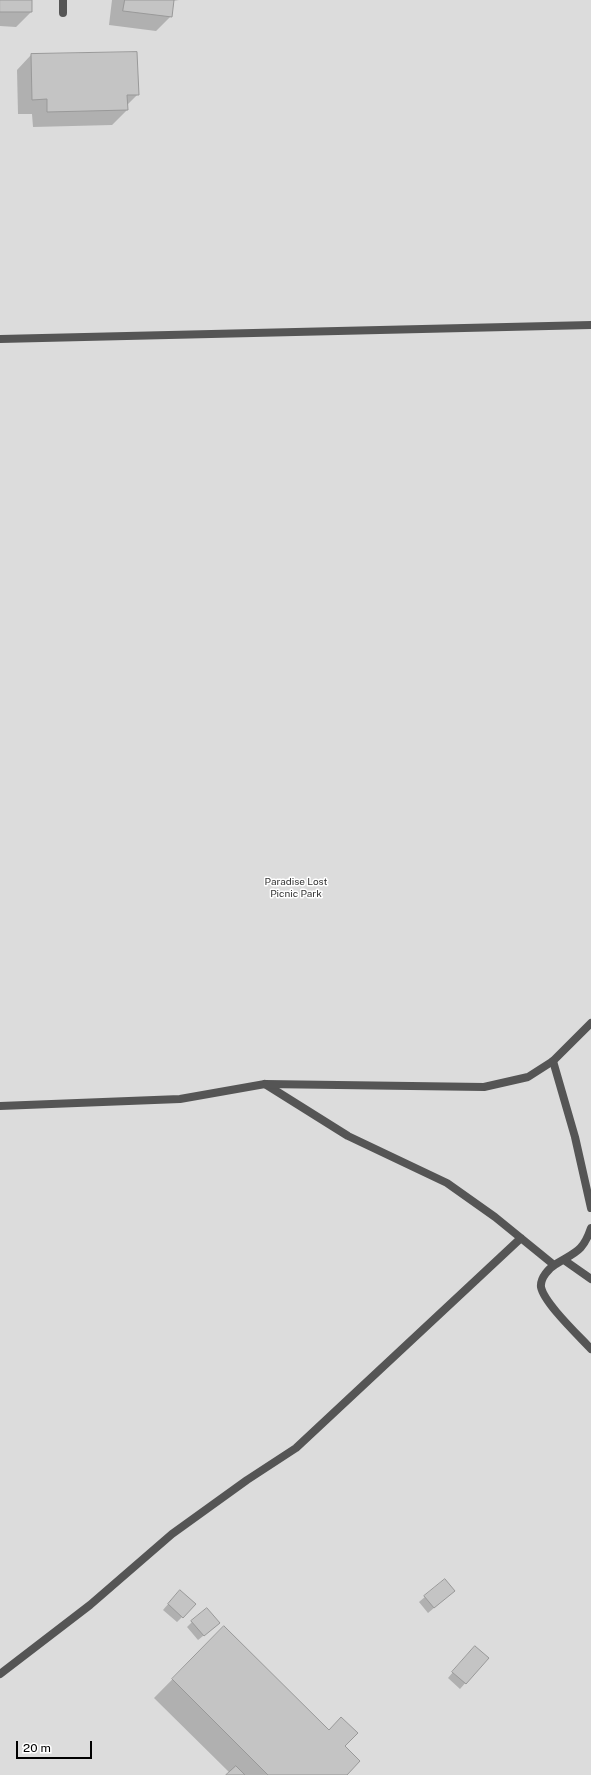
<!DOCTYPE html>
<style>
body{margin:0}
#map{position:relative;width:591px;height:1775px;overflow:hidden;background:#fff;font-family:"Public Sans",sans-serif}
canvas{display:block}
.scale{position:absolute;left:16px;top:1741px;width:76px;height:18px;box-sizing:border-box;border:2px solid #000;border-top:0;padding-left:5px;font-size:12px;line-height:14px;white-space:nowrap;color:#000;-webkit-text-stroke:3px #fff;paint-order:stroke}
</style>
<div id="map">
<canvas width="591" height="1775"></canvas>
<div class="scale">20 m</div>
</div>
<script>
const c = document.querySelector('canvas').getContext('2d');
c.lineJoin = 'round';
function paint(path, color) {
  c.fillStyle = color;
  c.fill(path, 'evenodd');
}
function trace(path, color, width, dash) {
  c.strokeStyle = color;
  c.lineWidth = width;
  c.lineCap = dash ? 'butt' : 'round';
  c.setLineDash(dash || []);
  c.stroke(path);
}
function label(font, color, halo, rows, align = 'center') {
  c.font = font + ' "Public Sans",sans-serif';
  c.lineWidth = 3;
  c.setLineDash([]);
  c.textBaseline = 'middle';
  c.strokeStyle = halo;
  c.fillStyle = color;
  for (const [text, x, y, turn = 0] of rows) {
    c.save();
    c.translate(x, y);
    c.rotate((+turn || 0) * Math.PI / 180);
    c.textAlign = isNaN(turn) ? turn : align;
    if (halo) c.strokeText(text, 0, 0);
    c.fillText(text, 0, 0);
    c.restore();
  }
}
paint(new Path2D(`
 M0,0H591V1775H0Z`), '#dcdcdc');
paint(new Path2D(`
 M0,0H31V12L16,27L0,26Z
 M112,0H179L173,1L171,16L156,31L109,25Z
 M31,55L138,94L126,106L127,110L112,125L33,127L32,114H18L17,70Z
 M445,1580L454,1591L428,1613L419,1602Z
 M175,1596L182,1617L177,1622L163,1610Z
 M192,1622L213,1628L198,1640L187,1627Z
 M224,1627L343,1746L345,1775H228L230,1773L154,1698Z
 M470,1652L487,1658L460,1689L448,1678Z`), '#0003');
const building = new Path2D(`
 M0,0H32V12H0Z
 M125,0H174L172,17L123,11Z
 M137,52L139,95H127L128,110L47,112V99L32,100L31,54Z
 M445,1579L455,1591L434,1608L424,1596Z
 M180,1590L196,1604L183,1618L168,1604Z
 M207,1608L220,1623L204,1636L191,1621Z
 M224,1626L329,1730L341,1717L358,1733L345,1746L360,1761L347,1775H268L172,1679Z
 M475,1646L489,1658L466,1684L452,1672Z
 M236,1766L245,1775H226Z`);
paint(building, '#c4c4c4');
trace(building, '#999', 1);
trace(new Path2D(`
 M553,1061L575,1137L591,1208
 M265,1084L348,1136L447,1183L495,1217L554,1265
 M591,1228C583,1252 575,1252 556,1264C549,1268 540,1278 541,1287C544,1303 579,1336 591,1349
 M564,1260L591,1279
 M0,1674L90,1605L172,1534L247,1480L296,1448L521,1238`), '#555', 8);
trace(new Path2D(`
 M63,0V13
 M0,339L591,325
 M0,1106L180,1099L265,1084L484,1087L528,1077L553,1061L591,1023`), '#555', 8);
label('10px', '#333', '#fff', [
 ["Paradise Lost",296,882],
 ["Picnic Park",296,894]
]);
</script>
